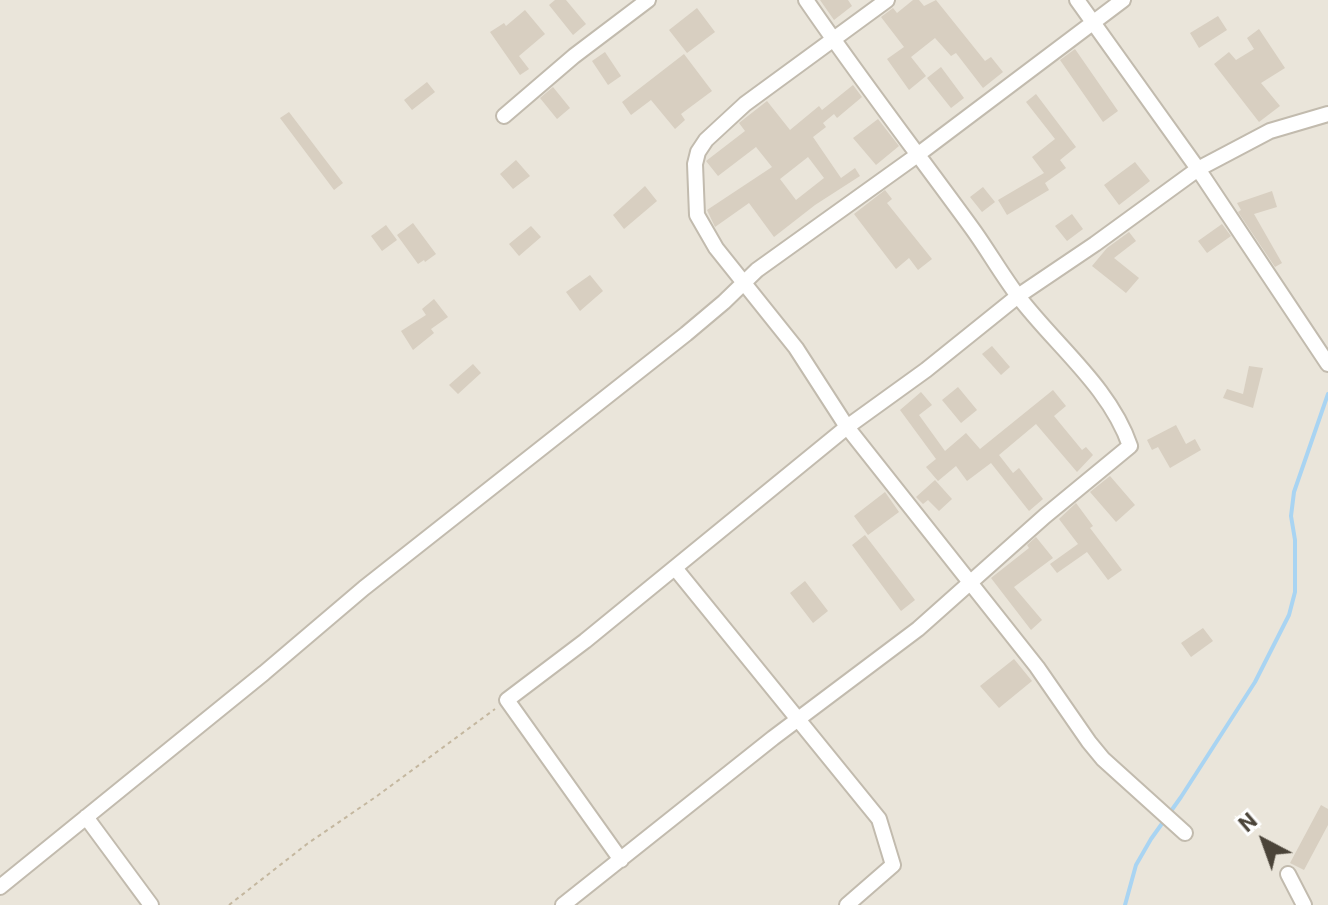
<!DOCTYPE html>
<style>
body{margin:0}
#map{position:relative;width:1328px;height:905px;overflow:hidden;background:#f6f3ec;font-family:Roboto,sans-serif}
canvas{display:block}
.north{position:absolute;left:1224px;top:801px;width:80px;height:80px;-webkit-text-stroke:6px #fff;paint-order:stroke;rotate:319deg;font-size:22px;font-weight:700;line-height:32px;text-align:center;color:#4b4439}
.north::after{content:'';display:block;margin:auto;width:28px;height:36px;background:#4b4439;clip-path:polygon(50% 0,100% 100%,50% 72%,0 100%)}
</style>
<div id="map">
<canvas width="1328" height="905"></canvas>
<div class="north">N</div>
</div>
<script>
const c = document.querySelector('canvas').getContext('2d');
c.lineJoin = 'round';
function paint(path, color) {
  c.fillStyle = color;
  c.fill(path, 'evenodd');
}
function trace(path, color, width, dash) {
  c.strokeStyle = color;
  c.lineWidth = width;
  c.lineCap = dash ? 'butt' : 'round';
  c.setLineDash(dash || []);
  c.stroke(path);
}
paint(new Path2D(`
 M0,0H1328V905H0Z`), '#eae5da');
trace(new Path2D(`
 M1125,905L1136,865L1151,839L1181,797L1255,682L1289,615L1295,592V540L1291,516L1294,492L1328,394`), '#a9d4f2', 4);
paint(new Path2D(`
 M555,0H566L586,24L573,35L549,5Z
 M820,0H848L852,6L834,20Z
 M913,0H919L924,6L936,0L985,61L991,57L1003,72L983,88L956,53L951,56L935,38L911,57L926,76L909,90L887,59L904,47L881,17L893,8L897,13Z
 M697,8L715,32L687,53L669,30Z
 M525,10L545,34L519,56L529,69L520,75L490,32L504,23L506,26Z
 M1218,16L1227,30L1199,48L1190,33Z
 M1259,29L1285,68L1261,83L1280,106L1259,122L1214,64L1229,52L1236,60L1254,49L1247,38Z
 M1075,49L1118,111L1103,122L1060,60Z
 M605,52L621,76L608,85L592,61Z
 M684,54L712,91L681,114L685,120L675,129L651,100L631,115L622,102Z
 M941,67L964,98L951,108L927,78Z
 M427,82L435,92L412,110L404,100Z
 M853,85L862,97L837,118L834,114L823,123L826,127L813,137L841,178L855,168L860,176L815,205L774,237L749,203L715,227L707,210L772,167L756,147L718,176L706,161L745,131L739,123L767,101L790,130L819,106L822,110ZM808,157L824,178L796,200L780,179Z
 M553,87L570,108L557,119L540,98Z
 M1036,94L1076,147L1060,160L1066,168L1045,183L1049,190L1007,215L998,200L1044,173L1032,157L1055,139L1026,102Z
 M289,112L343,183L334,190L280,118Z
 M878,119L899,146L876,165L853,138Z
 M516,160L530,176L513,189L500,174Z
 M1135,162L1150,181L1119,205L1104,185Z
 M645,186L657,201L624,229L613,215Z
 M983,187L995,202L982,212L970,197Z
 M885,190L892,199L887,203L932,259L918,270L909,258L896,269L854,214Z
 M1272,191L1277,207L1254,214L1282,263L1275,267L1238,212L1241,210L1237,203Z
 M1072,214L1083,229L1067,241L1055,226Z
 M413,223L436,254L425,262L424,260L418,264L397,235Z
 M1222,224L1231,236L1207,253L1198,241Z
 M386,225L397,240L382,251L371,236Z
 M531,226L541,237L519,256L509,244Z
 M1129,232L1136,241L1114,258L1139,278L1126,293L1092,266L1107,248Z
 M590,275L603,291L580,311L566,292Z
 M434,299L448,317L431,329L434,333L413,350L401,331L426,315L422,309Z
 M992,346L1010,367L1001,375L982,354Z
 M473,364L481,373L458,394L449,385Z
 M1249,366L1263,368L1253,408L1223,398L1227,389L1243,394Z
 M958,387L977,410L961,423L942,400Z
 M1053,390L1066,406L1054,416L1082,450L1086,447L1093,455L1077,472L1036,424L999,455L1013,473L1019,468L1043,499L1029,511L991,463L967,481L956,466L938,481L926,467L936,459L900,410L921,392L932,405L919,415L945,451L966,433L980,449Z
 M1176,425L1186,444L1195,439L1201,450L1170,468L1158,447L1152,450L1147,440Z
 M1110,476L1135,505L1116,522L1090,492Z
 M935,480L952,499L939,511L928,500L923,504L916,497Z
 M885,492L899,512L868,535L854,516Z
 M1076,503L1093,526L1090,528L1122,570L1108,580L1087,552L1057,573L1050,564L1078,544L1059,519Z
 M865,535L915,600L901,611L852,545Z
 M1036,537L1053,558L1014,587L1042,620L1031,630L991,578L1029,548L1027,545Z
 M805,581L828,611L813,623L790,593Z
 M1203,628L1213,641L1191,657L1181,643Z
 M1014,659L1032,681L999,708L980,686Z
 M1321,805L1328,809V825L1304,870L1290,863Z`), '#d8cfc1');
const street = new Path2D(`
 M887,0L745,104L706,140L698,152L695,164L697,215L716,248L796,348L847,427L1037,667L1089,742L1103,759L1185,833
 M1077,0L1198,169L1328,364
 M504,116L574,56L648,0
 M675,568L879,819L893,865L847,905
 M86,817L151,905
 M621,860L507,700L585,641L847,427L926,370L1018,296L1095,244L1198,169L1270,131L1328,114
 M1288,874L1304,905
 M0,887L264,673L364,588L686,334L724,302L757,270L916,156L1123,0
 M563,905L773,738L918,629L1045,516L1130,446C1110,387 1055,345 1018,296C1002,275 989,252 974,231C918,154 860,79 806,0`);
trace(street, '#c2bbae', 18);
trace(new Path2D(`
 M229,905L307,844L377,796L495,709`), '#c4b79f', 2, [4, 4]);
trace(street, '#fff', 14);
</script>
